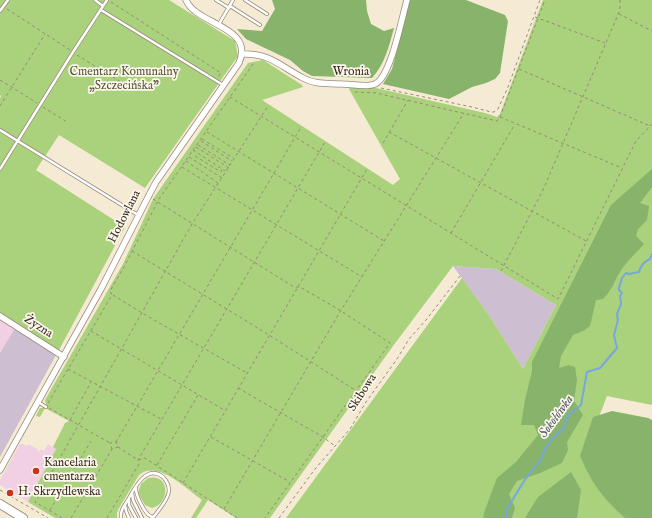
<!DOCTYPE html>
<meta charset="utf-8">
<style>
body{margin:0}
canvas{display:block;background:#f5ead4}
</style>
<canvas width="652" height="518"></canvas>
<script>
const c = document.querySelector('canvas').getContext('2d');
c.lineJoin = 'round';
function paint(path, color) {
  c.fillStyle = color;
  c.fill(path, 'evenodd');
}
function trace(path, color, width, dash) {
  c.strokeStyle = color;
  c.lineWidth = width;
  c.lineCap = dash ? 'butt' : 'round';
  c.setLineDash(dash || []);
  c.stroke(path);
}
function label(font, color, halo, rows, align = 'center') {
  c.font = font + ' "IM FELL English",serif';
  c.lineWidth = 3.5;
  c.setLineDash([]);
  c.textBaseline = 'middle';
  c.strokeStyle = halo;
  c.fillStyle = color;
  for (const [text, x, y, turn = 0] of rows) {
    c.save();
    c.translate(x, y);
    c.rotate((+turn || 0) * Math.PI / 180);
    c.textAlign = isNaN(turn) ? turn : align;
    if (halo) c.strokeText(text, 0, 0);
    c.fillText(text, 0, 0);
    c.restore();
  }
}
paint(new Path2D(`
 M0,319L15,328L0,353Z
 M20,444H23L27,446L28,444L38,449V453L41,449L44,451L48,444L56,449L28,502L0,485V480Z`), '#f1d0e3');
paint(new Path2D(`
 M453,266L496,269L556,305L523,369L490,317Z
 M15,328L56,355L0,457V353Z`), '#cebed1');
paint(new Path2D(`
 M0,0H169L235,41L238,56L145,188L59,135L36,170L125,227L59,350L0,313V99L1,96L0,95Z
 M543,0H652V405L607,396L582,461L629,518H286L462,278L490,317L523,369L556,305L496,269L453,266L393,346L270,518H236L208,500L196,518H191L202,500C187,489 157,459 139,475L119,508L117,513V518H55L28,502L56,449L53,447L65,423L69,421L45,408L40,417L36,416L40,408H44L46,404L45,400L123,264L153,199L248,63L263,60L302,85L303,87L262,100L393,185L400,179L349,89L350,87L376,88L485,113L497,117L500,114Z
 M148,478C171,473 170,504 152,508L145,505L138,493L141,484Z`), '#aad17b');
paint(new Path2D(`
 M272,0H366L367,11L371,24L384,31L394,28C389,46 385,64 372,78L312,76L303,71L290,60L246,39L237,29L262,31L275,9Z
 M410,0H466L505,15L508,21L500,73L495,79L486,83L472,87L449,99L383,84L392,69Z
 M652,169V187L640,203L649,206L647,220L638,229L636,236L644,244C635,254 625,263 618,275C613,285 611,291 603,299L596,300L590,326L583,331L573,335L561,356L559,368L569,365L575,367L577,380L574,401L583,415L567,442L568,450L562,463L540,473L517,481L509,494L515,508L512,518H483L485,510L497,478L516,462L538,435L534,425H521L525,400L532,371V362L611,205Z
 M612,411L648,418L652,420V518H625C603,498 592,484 580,456L593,417Z
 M571,472L581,490L577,518H525L538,497Z`), '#87b36b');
trace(new Path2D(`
 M506,518L507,509L524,481L543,456L544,450L551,440L565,427L566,418L568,415L581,405L587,372L600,368L617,348L614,335L618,320L617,314L621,304L620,296L622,293L619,290V288L622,278L626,273L629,274L639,272C640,266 645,261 650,259L652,254`), '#77a6e1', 2);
const service = new Path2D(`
 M95,0L103,6
 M216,0L229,8
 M245,0L267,14
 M230,6L260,25
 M101,10L223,85
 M0,11L8,0
 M219,24L233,0
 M0,130L138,215
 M0,169L73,52L107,0
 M38,402L46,407
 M136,487C135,494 145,515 152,517L154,516
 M132,493L133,500L142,518
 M129,499V505L136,518
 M125,505L126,511L129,518
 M121,518C120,510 125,505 129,498C135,487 147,464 163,477C167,481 169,486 169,491C168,501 158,510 153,518`);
const minor = new Path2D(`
 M242,54C270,53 280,66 303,78C316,85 328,83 342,84C352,84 366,88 375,84C391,77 402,17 407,0
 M0,316L64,357
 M0,470L101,289L145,203L156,182L239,63C255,26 196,25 186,0`);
const secondary = new Path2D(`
 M0,504L23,518`);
trace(service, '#988a79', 4);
trace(minor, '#988a79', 7);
trace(secondary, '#988a79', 10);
trace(new Path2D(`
 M111,2L221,73L218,77
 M7,9L70,50
 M619,14L652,31
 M535,17L605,43
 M77,55L126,85
 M519,69L650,126
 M0,80L37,103
 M381,88L472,107L491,112H494L498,109L508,87L540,0
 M355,92L376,93L497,121L500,117L545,0
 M230,97L558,299L636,141L652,124
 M0,106L45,34
 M43,107L67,122
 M500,117L622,168
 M207,132L384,241
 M389,132L586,241
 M202,139L233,158
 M201,141L232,161
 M383,143L408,100
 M198,145L230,165
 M196,147L229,168
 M193,150L225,171
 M195,156L221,172L222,169
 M189,157L222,178
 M186,161L218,183
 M182,167L362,277
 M153,199L294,287H300L338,309L390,343L265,518
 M451,233L515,124
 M132,251L269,335L355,390
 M501,271L543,190L620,10V0
 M113,295L142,313L247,373
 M91,331L224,410
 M68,369L161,419
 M238,388L323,437L335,446
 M48,403L112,295L110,291L124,267L159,199L253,64
 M49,408L110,443
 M70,420L91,382
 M211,437L290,482
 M116,442L301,127
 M118,447L138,460L145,458L237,518
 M157,465L198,395
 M183,483L367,169
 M0,490L48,518
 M224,509L340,312L464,113
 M50,510L91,441
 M62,518L35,502L192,224L268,106
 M71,518L112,449L118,447L116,442L110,443L112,449
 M107,518L139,464L138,460L325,142
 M279,518L315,469L350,429L366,402L397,359L409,339L426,320L460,276`), '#988a79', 1, [3, 3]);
trace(service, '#fff', 2.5);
trace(minor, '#fff', 5.5);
trace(secondary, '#fff', 8);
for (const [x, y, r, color] of [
 [36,471,4,"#c8321e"],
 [10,493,4,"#c8321e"]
]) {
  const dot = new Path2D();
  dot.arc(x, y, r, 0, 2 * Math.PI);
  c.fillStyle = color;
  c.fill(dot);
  trace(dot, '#fbf7ec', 1.5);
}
label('12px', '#575435', '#fbf7ec', [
 ["Cmentarz Komunalny",124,73],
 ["„Szczecińska”",124,87]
]);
label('12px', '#3b2a1e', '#fbf7ec', [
 ["Wronia",351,73],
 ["Hodowlana",125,217,-63],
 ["Żyzna",38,327,33],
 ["Skibowa",363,393,-57]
]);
label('12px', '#3b2a1e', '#fbf7ec', [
 ["Kancelaria",44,464],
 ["cmentarza",44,478],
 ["H. Skrzydlewska",18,493]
], 'left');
label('italic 13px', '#505562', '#fbf7ec', [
 ["Sokołówka",557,417,-54]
]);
</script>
